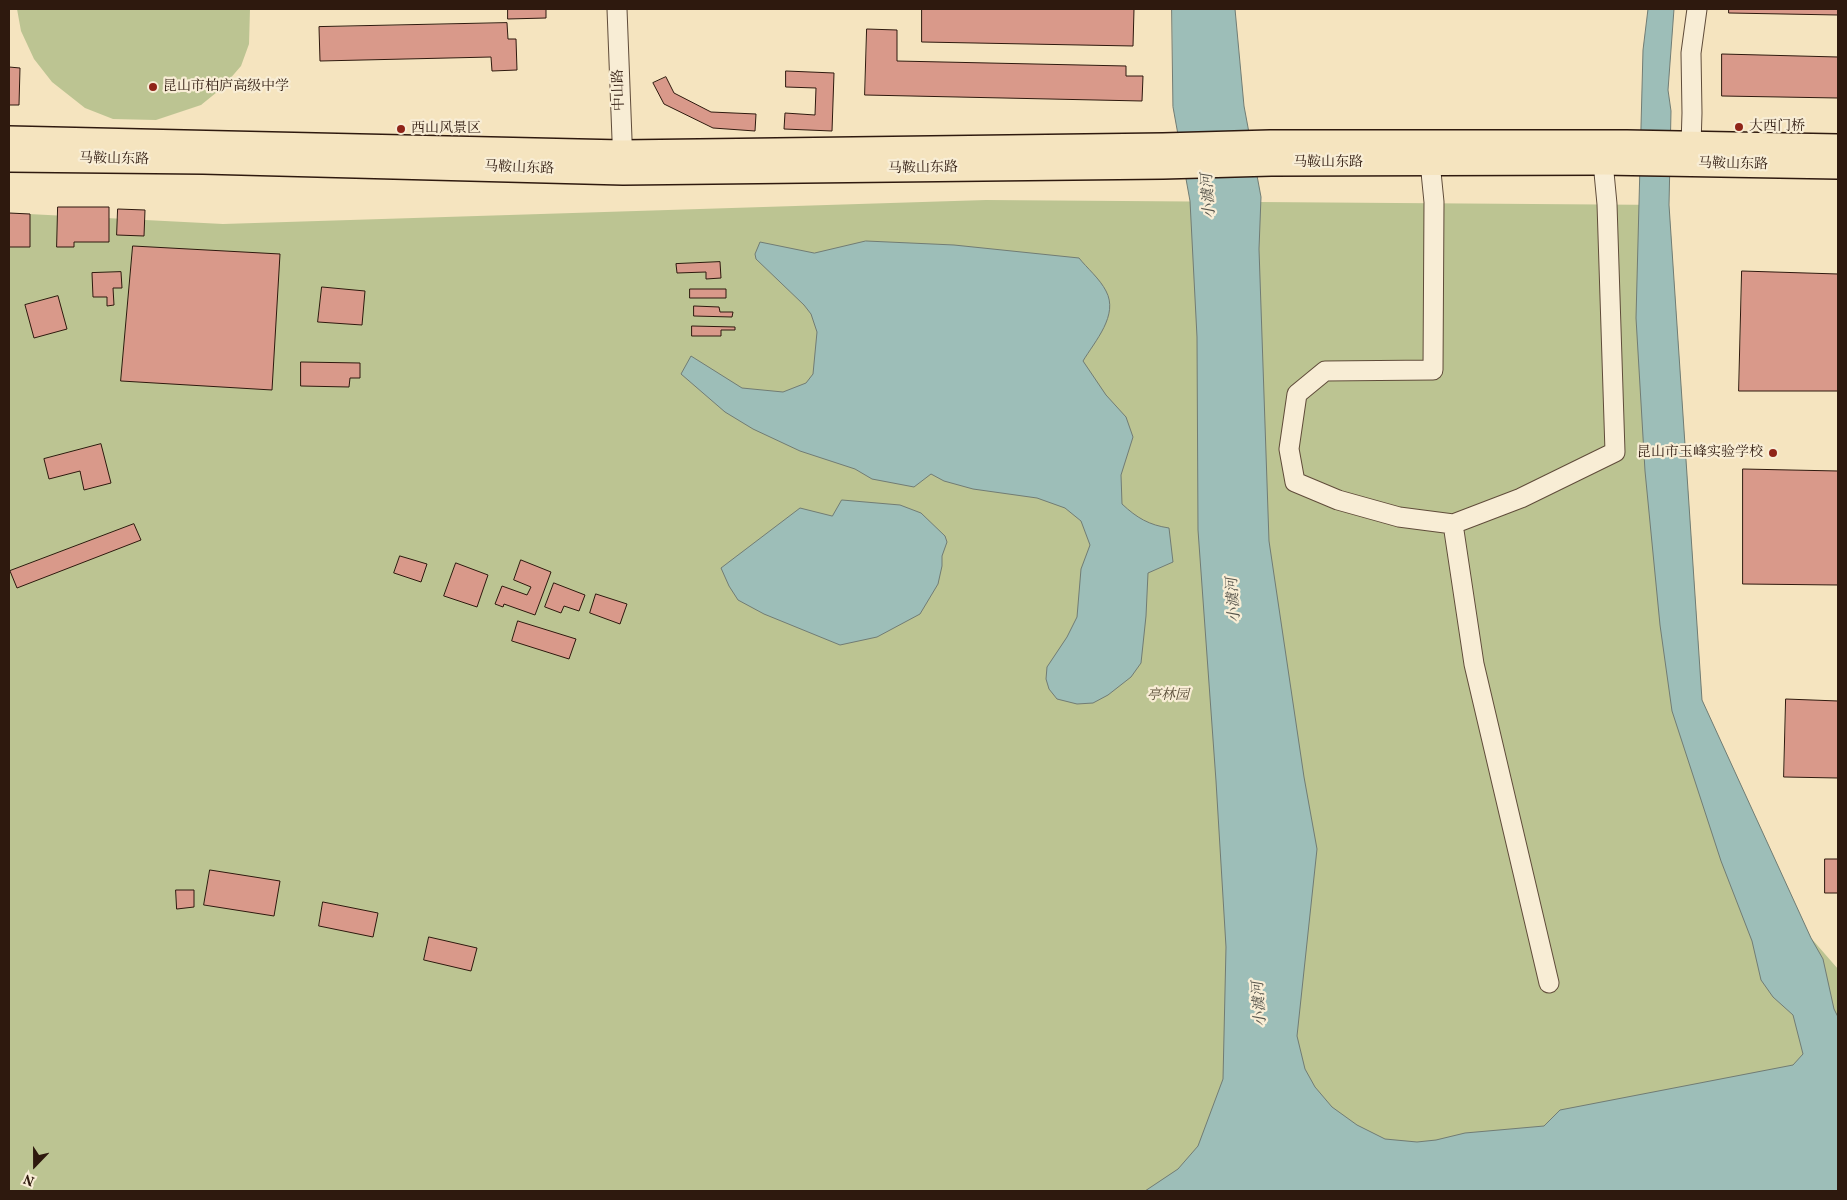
<!DOCTYPE html>
<meta charset="utf-8">
<style>
body{margin:0}
#map{position:relative;width:1847px;height:1200px;overflow:hidden;background:#f5e4bf;font-family:Vollkorn,serif}
canvas{display:block}
.frame{position:absolute;inset:0;border:10px solid #2e190e;pointer-events:none}
.north{position:absolute;left:10px;top:1140px;width:50px;height:50px;-webkit-text-stroke:4px #f8edd5;paint-order:stroke;rotate:202deg;font-size:14px;font-weight:700;line-height:20px;text-align:center;color:#2e190e}
.north::after{content:'';display:block;margin:auto;width:18px;height:22px;background:#2e190e;clip-path:polygon(50% 0,100% 100%,50% 72%,0 100%)}
</style>
<div id="map">
<canvas width="1847" height="1200"></canvas>
<div class="frame"></div>
<div class="north">N</div>
</div>
<script>
const c = document.querySelector('canvas').getContext('2d');
c.lineJoin = 'round';
function paint(path, color) {
  c.fillStyle = color;
  c.fill(path, 'evenodd');
}
function trace(path, color, width, dash) {
  c.strokeStyle = color;
  c.lineWidth = width;
  c.lineCap = dash ? 'butt' : 'round';
  c.setLineDash(dash || []);
  c.stroke(path);
}
function label(font, color, halo, rows, align = 'center') {
  c.font = font + ' Vollkorn,"Noto Serif SC",serif';
  c.lineWidth = 4.5;
  c.setLineDash([]);
  c.textBaseline = 'middle';
  c.strokeStyle = halo;
  c.fillStyle = color;
  for (const [text, x, y, turn = 0] of rows) {
    c.save();
    c.translate(x, y);
    c.rotate((+turn || 0) * Math.PI / 180);
    c.textAlign = isNaN(turn) ? turn : align;
    if (halo) c.strokeText(text, 0, 0);
    c.fillText(text, 0, 0);
    c.restore();
  }
}
paint(new Path2D(`
 M17,9H250L249,44L241,66L222,88L201,105L156,120L113,119L85,108L52,82L34,59L21,31Z
 M986,200L1669,205L1702,700L1811,938L1838,969V1191H9V213L223,224Z`), '#bcc492');
const water = new Path2D(`
 M1172,9H1235L1244,106L1261,197L1259,249L1269,541L1304,777L1317,849L1297,1036L1305,1069L1315,1087L1332,1107L1357,1125L1385,1139L1417,1142L1436,1140L1465,1133L1544,1126L1560,1110L1793,1065L1803,1054L1793,1015L1773,997L1761,980L1752,941L1721,861L1672,711L1660,625L1645,471L1636,318L1643,50L1648,9H1674L1668,90L1671,111L1669,205L1702,700L1811,938L1823,959L1834,1009L1838,1017V1191H1145L1178,1169L1198,1146L1223,1079L1226,947L1216,781L1198,530L1197,337L1190,201L1173,107Z
 M866,241L954,245L1079,258C1087,268 1100,279 1106,291C1119,315 1095,341 1083,361L1106,395L1126,417L1133,437L1121,475L1122,504C1137,518 1149,525 1169,528L1173,562L1148,573L1146,616L1141,663L1131,677L1108,695L1093,703L1077,704L1057,699L1049,689L1046,679L1047,667L1067,637L1077,617L1081,569L1090,545L1081,521L1065,508L1037,498L973,489L944,481L931,474L914,487L872,479L855,469L800,451L753,429L725,412L681,374L691,356L742,388L783,392L806,383L813,374L817,332L811,314L804,305L756,259L755,254L760,242L814,253Z
 M842,500L900,505L921,513L945,536L947,542L942,556V566L938,584L920,614L877,637L840,645L764,614L738,600L729,586L721,568L800,508L832,516Z`);
paint(water, '#9dbeb8');
trace(water, '#717c74', 1);
const building = new Path2D(`
 M508,9H546V18L508,19Z
 M922,9H1134L1133,46L922,42Z
 M1729,9H1838V15L1729,13Z
 M507,23L508,39H516L517,70L492,71L491,57L320,61L319,27Z
 M867,29L897,30V61L1126,66V76H1143L1142,101L865,95Z
 M1722,54L1838,57V98L1722,96Z
 M9,67L20,68L19,105H9Z
 M786,71L834,73L832,131L784,129L785,113L815,115L816,88L786,87Z
 M666,77L674,93L711,112L756,114L755,131L713,128L664,104L653,83Z
 M58,207H109V242H74V247H57Z
 M118,209L145,210L144,236L117,235Z
 M9,213L30,214V247H9Z
 M133,246L280,254L272,390L121,381Z
 M720,262L721,278L706,279V272L677,273L676,264Z
 M1742,271L1838,274V391H1739Z
 M121,272L122,288H113L114,305L107,306V297H93L92,273Z
 M322,287L365,291L362,325L318,322Z
 M690,289H726V298H690Z
 M58,296L67,329L34,338L25,305Z
 M694,306L719,307L720,312H733L732,317L694,316Z
 M692,326L735,327V330H721V336H692Z
 M301,362L360,363V378H350L349,387L301,386Z
 M101,444L111,483L84,490L80,471L49,479L44,459Z
 M1743,469L1838,471V585L1743,584Z
 M134,524L141,540L17,588L10,571Z
 M400,556L427,564L421,582L394,573Z
 M521,560L551,572L535,615L504,604L503,607L495,604L502,586L527,595L531,587L514,580Z
 M456,563L488,575L477,607L444,596Z
 M554,583L585,595L579,611L564,606L561,613L545,607Z
 M596,594L627,604L620,624L590,613Z
 M518,621L576,639L569,659L512,641Z
 M1786,699L1838,701V778L1784,777Z
 M1825,859H1838V893H1825Z
 M210,870L280,881L274,916L204,905Z
 M176,890H194V907L177,909Z
 M323,902L378,913L373,937L319,926Z
 M429,937L477,948L471,971L424,960Z`);
paint(building, '#d9998a');
trace(building, '#2e190e', 1);
const minor = new Path2D(`
 M617,9L623,165
 M1691,145L1692,113L1691,53L1697,9
 M1430,162L1434,202L1433,370L1325,371L1297,394L1289,449L1295,482L1338,500L1399,517L1453,524L1521,498L1615,452L1607,204L1603,162
 M1453,524L1474,664L1549,983`);
const major = new Path2D(`
 M9,139L622,153L1163,146L1270,143H1627L1838,147
 M9,159L203,161L623,172L1163,166L1271,163L1603,162L1838,166`);
trace(minor, '#604c3a', 21);
trace(major, '#2e190e', 28);
trace(minor, '#f8edd5', 19);
trace(major, '#f5e4bf', 25);
for (const [x, y, r, color] of [
 [153,87,5,"#8f2418"],
 [1739,127,5,"#8f2418"],
 [401,129,5,"#8f2418"],
 [1773,453,5,"#8f2418"]
]) {
  const dot = new Path2D();
  dot.arc(x, y, r, 0, 2 * Math.PI);
  c.fillStyle = color;
  c.fill(dot);
  trace(dot, '#f8edd5', 2);
}
label('14px', '#2e190e', '#f8edd5', [
 ["昆山市柏庐高级中学",163,87],
 ["大西门桥",1749,127],
 ["西山风景区",411,129],
 ["昆山市玉峰实验学校",1763,453,"right"]
], 'left');
label('14px', '#2e190e', '#f8edd5', [
 ["中山路",620,90,-92],
 ["马鞍山东路",114,160,1],
 ["马鞍山东路",1328,163],
 ["马鞍山东路",1733,165,1],
 ["马鞍山东路",519,169,2],
 ["马鞍山东路",923,169,-1]
]);
label('italic 14px', '#594c36', '#f8edd5', [
 ["亭林园",1168,696]
]);
label('italic 15px', '#55534a', '#f8edd5', [
 ["小澞河",1210,196,-94],
 ["小澞河",1235,600,-94],
 ["小澞河",1261,1004,-94]
]);
</script>
